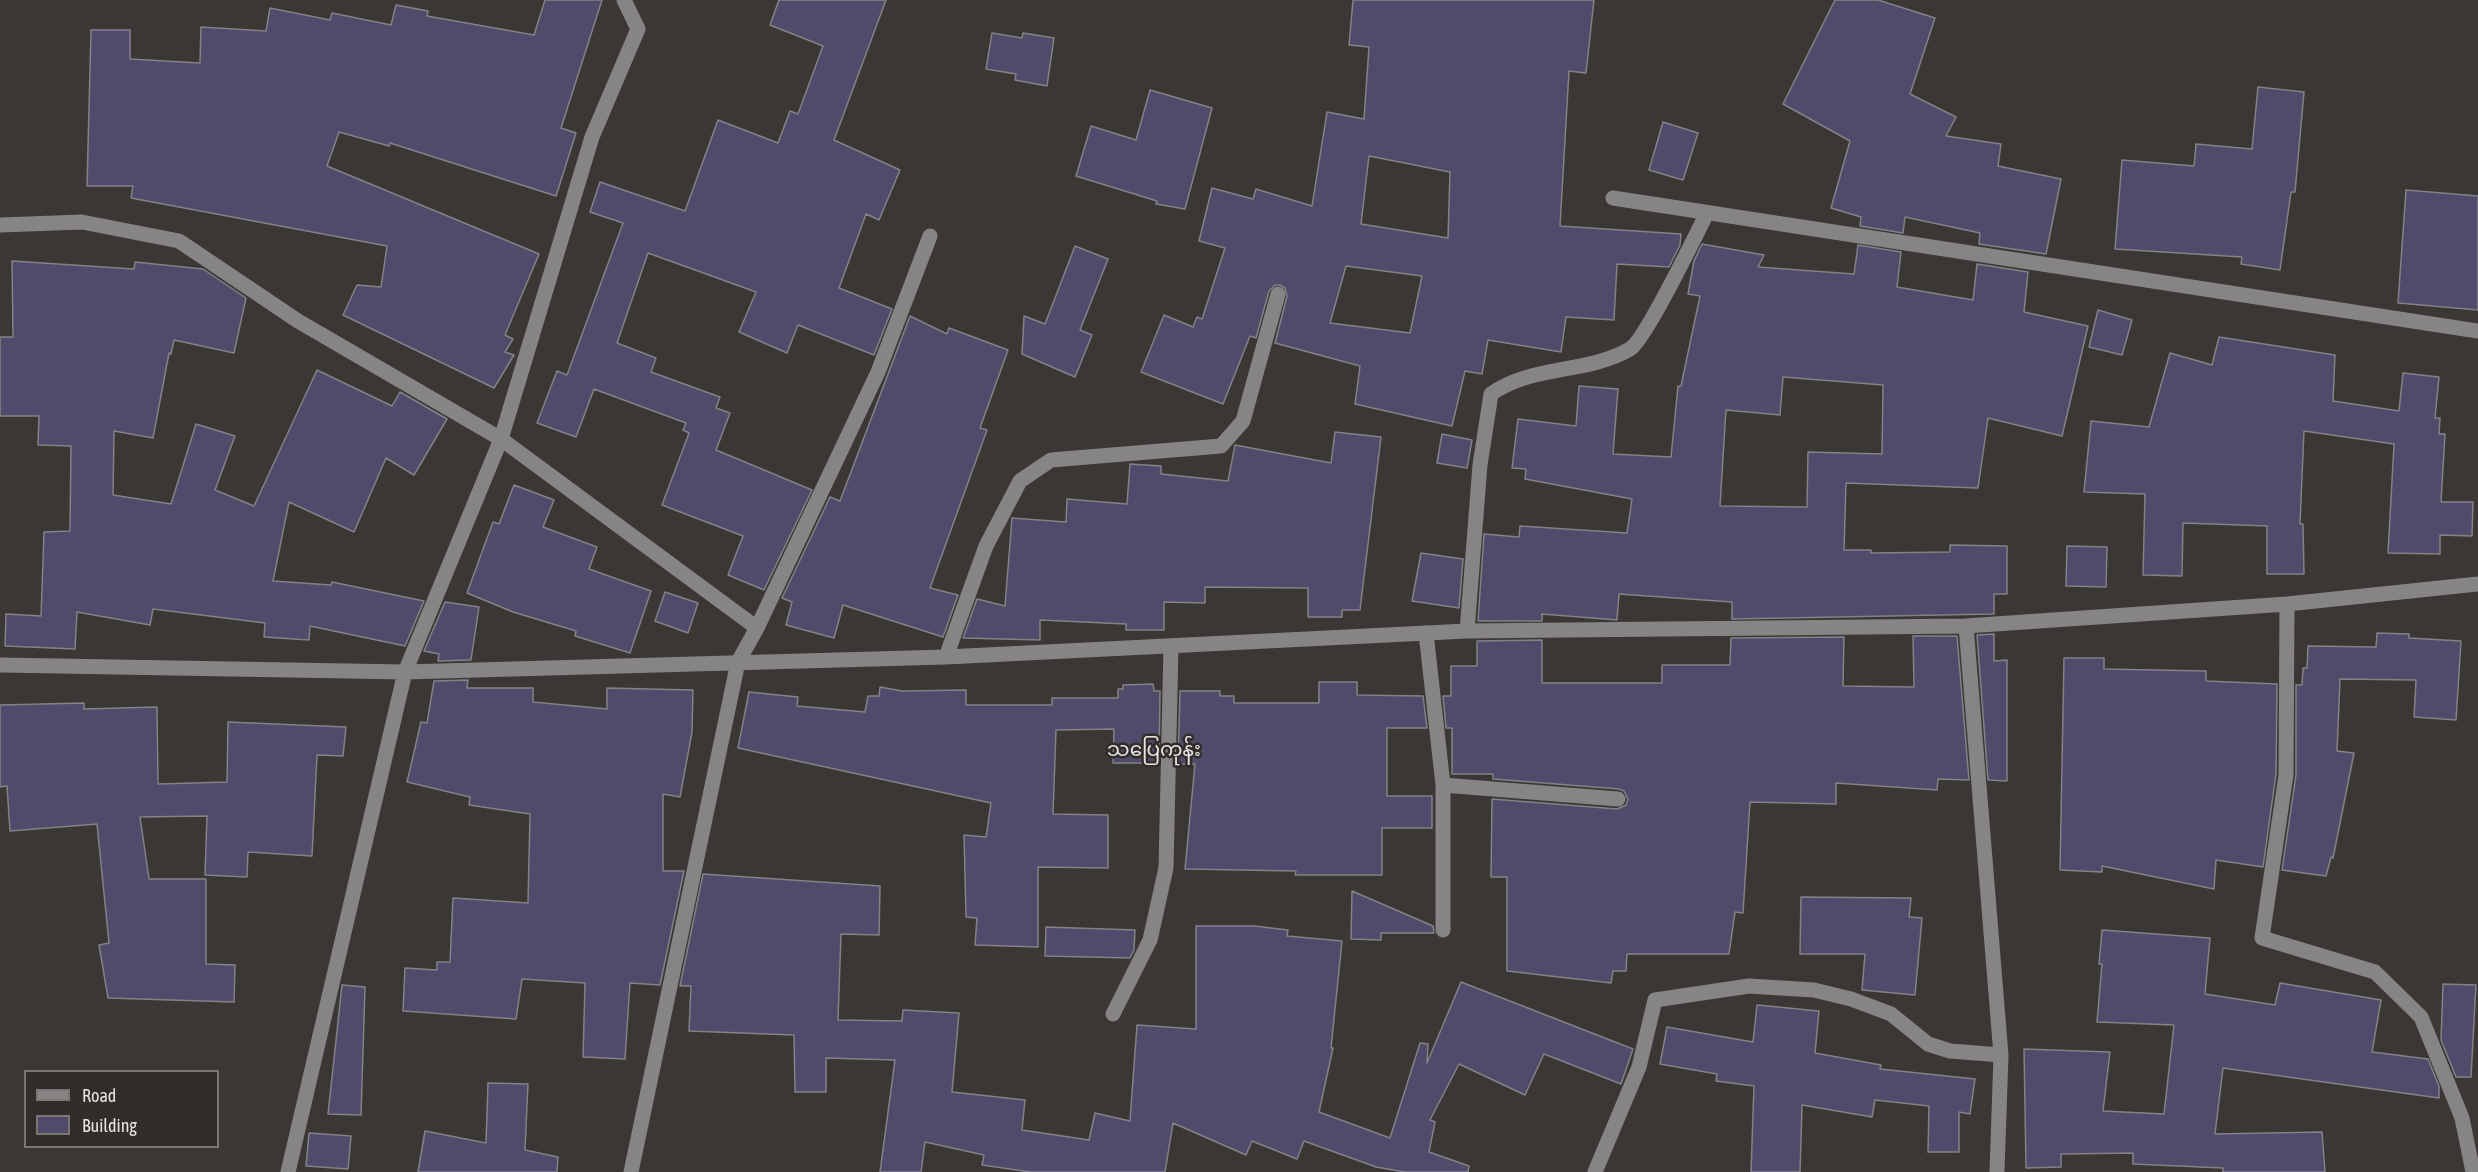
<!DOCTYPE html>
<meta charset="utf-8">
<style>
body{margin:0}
#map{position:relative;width:2478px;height:1172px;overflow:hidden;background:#3a3734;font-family:"Asap Condensed",sans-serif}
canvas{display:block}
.legend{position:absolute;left:24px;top:1070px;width:195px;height:78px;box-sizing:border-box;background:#302d2a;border:2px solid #797674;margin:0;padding:8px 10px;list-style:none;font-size:18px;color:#e6e4e2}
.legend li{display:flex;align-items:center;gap:12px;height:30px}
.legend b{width:30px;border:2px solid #797674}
</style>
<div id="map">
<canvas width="2478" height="1172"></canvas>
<ul class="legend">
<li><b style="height:8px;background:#878485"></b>Road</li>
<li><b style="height:16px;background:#504b6a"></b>Building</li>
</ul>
</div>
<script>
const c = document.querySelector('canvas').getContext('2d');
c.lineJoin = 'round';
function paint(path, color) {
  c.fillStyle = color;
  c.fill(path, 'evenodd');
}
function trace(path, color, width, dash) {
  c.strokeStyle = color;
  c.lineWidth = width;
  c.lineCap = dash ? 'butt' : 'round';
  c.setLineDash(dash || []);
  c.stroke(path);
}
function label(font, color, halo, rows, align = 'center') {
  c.font = font + ' "Asap Condensed","Noto Sans Myanmar",sans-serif';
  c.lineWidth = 5;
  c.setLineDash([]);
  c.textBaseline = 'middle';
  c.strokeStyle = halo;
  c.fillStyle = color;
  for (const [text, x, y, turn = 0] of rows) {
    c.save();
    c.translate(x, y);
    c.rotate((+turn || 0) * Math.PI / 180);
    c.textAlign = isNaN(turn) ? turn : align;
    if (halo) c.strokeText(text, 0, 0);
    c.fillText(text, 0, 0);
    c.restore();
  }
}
const building = new Path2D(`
 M545,0H602L561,128L576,133L556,196L390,143L389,146L339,132L327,166L539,254L505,335L513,339L505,352L514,355L494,388L343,315L357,285L381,287L387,246L131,198L133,186H87L91,30H130V59L200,63L201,27L266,31L270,8L330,20L332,13L391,25L396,5L428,11L427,16L534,35Z
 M779,0H886L834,140L900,170L879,220L866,214L839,288L892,309L874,355L798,325L787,353L739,332L756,292L648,253L617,343L656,358L651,372L720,397L716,408L730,413L716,450L812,490L764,590L728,575L743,536L662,505L689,433L683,430L686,423L594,389L576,437L537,423L557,371L567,375L623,223L590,212L600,182L685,211L718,120L778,143L790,111L798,114L823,46L770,25Z
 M1353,0H1594L1586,73L1569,71L1560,226L1681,234L1680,245L1669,267L1617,264L1614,320L1566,317L1561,352L1488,340L1482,374L1465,371L1452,426L1355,404L1360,366L1275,343L1287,296L1285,288L1280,285H1275L1269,291L1256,338L1250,336L1223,404L1141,372L1164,315L1193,327L1197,317L1202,319L1225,248L1199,241L1212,188L1253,199L1256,189L1312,206L1327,112L1364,119L1369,47L1349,45ZM1369,156L1450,172L1448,238L1361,224ZM1346,266L1422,276L1410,333L1330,323Z
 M1835,0H1878L1935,18L1910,94L1956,117L1946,136L2001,144L1998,166L2061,179L2046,254L1979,244L1980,233L1905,217L1903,233L1860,226L1861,217L1831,208L1850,141L1783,104Z
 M992,33L1022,38L1023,33L1054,38L1047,86L1015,80L1016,74L986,69Z
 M2258,87L2304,92L2295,192H2291L2280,270L2241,264L2242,257L2115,249L2122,160L2194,166L2196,144L2252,149Z
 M1150,90L1212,108L1185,209L1156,204L1157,201L1076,176L1091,126L1136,140Z
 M1663,122L1698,133L1683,180L1649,170Z
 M2406,190L2478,196V310L2398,303Z
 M1702,244L1764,255L1758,267L1854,274L1858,245L1901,252L1897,287L1973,300L1977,264L2028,272L2024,312L2088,326L2062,436L1988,418L1978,488L1846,483L1844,550H1871V553L1950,552V545L2007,546V594H1994V614L1732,619V602L1619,594L1617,620L1542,614V621H1478L1484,534L1519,537L1520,526L1627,533L1632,499L1525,479L1526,469L1512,468L1518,419L1576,426L1579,386L1618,389L1613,454L1671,457L1678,386H1681L1700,296L1688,294L1694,261ZM1783,377L1883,385L1882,454L1808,452L1807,507L1720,506L1726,410L1780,415Z
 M1075,246L1108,259L1080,330L1092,335L1075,377L1022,354L1024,316L1045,324Z
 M12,261L134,269L135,262L203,269L246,298L234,353L174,340L171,354L169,353L153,438L114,431L113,495L171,504L196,424L235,436L215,490L254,506L317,370L392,406L400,392L447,419L414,475L386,458L354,532L289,502L273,581L331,585L332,582L424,601L405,646L310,626L309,640L264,637L265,623L153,609L150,625L77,612L75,649L5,646L6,614L41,616L44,532L70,531L71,446L38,445L39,416H0V337H13Z
 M2098,310L2132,320L2122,355L2089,347Z
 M910,316L947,334L949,328L1008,350L980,428L987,430L930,588L958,595L943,637L843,605L834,638L786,625L792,602L782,598L830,497L840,501Z
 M2219,337L2335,355L2333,401L2399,411L2403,373L2439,377L2435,418H2440L2439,434H2445L2441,502H2473L2472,536L2440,535V554L2388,553L2394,444L2304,431L2300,524H2303L2304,574H2267V526L2183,523L2182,576L2143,575L2145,494L2084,492L2091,421L2149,427L2170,353L2212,365Z
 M1335,432L1381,437L1360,610H1342V617H1308V588L1205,587V603L1164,602V630H1126V624L1040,620V640L963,638L977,599L1005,606L1012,518L1066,522L1067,499L1127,504L1130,464L1161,466V474L1228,481L1235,445L1331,463Z
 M1442,434L1472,440L1467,468L1437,463Z
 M514,485L554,500L543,527L597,547L589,569L651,591L630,653L575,636L576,631L513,612L467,593L493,522L499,524Z
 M2067,546L2107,547L2106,587L2066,586Z
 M1421,553L1463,559L1459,608L1412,601Z
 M665,592L698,603L688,633L655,621Z
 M445,602L479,607L471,660L438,661L439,654L424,651Z
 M2377,633L2409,634V638L2461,641L2456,720L2414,717L2416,680L2340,679L2337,751L2354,753L2333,858L2331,857L2326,876L2282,870L2296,775V685H2302L2303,668H2307L2308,646L2376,647Z
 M1994,634V661L2007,660V781L1988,780L1977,635Z
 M1913,636H1957L1969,780L1938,779L1937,790L1836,783V804L1750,802L1743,913L1735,912L1729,954H1627L1626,971H1613L1611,983L1507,971V877H1491L1492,799L1617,809L1626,805L1628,799L1624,791L1619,789L1493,779V774H1452V728H1446L1443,696H1451V666H1477V641L1542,640V683H1662V665H1730L1731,638L1844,637L1843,686L1914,687Z
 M2064,658H2104V669L2206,671V681L2277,684L2276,774L2263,867L2216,860L2214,889L2102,866V872L2060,870Z
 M468,680L467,688H533V702L607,709V688L693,690L692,732L680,797L663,794V871H684L660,985L630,983L625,1059L583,1057L585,983L522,979L516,1019L403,1011L405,968L437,970V962H450L453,898L528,903L530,814L469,805L470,797L407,782L421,722L427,723L434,681Z
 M1319,682H1357V695L1423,696L1427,728H1387V796H1432V828H1382V875H1295L1296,871L1185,869L1195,764H1178L1180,691H1220V696H1234V703H1319Z
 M1153,684L1154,691H1160L1159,763H1113L1114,729L1056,730L1053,814L1108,815V868L1038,867V947L975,945L977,918L966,917L964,835L986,837L991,803L738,748L749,692L798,697L797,706L865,712L868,696H879L880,687L902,691L966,690V705H1052V698H1118V689H1123V685Z
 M84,703V709L157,707L158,784L227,782L228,722L346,727L343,756L317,755L312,856L248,852L247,877L205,875L207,816L140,817L149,879H206V964L235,965L234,1002L108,998L99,945L109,943L97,824L10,831L7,786L0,787V705Z
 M703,874L880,886L879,935L841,934L838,1020L902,1021L903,1010L959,1013L952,1092L1025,1100L1022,1130L1089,1140L1095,1113L1130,1121L1137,1025L1196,1029V926H1254L1288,930L1287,936L1342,941L1331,1048H1333L1319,1112L1390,1138L1420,1043L1428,1044L1427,1063L1461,982L1633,1049L1621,1084L1544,1054L1525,1095L1459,1064L1430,1120L1435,1122L1429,1152L1469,1166L1468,1172H1405L1376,1167L1304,1141L1297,1159L1252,1141L1246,1155L1173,1123L1165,1172H1031L982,1165L984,1155L925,1142L921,1172H880L895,1060L826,1058V1092H795L794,1035L689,1031L691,986H680Z
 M1352,891L1433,926L1434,933H1381V940L1351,939Z
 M1801,897L1911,898L1909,917L1922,918L1915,995L1862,990L1865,954H1800Z
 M1046,927L1135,930L1134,950L1130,958L1045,956Z
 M2102,930L2210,938L2205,994L2275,1005L2280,983L2381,1000L2372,1052L2428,1059L2439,1086V1098L2223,1068L2215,1134L2322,1132L2325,1172H2223V1168L2133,1164V1153L2061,1154V1167L2026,1168L2024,1049L2110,1052L2103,1111L2164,1114L2174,1025L2097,1022L2102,964H2099Z
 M2443,984L2476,985L2471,1077H2456L2441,1040Z
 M342,985L365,987L361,1115L328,1114Z
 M1757,1005L1819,1011L1815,1053L1881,1065L1880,1069L1975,1079L1970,1114L1959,1112V1152H1928L1929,1106L1875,1100L1872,1117L1802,1105L1800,1172H1751L1754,1086L1716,1081L1717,1074L1660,1064L1667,1027L1753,1042Z
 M488,1083L528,1084L525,1150L558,1157L557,1172H418L425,1131L486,1143Z
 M309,1133L351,1136L348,1169L306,1166Z`);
paint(building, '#504b6a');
trace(building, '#838287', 1.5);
trace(new Path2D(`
 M1613,198L2478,331
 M0,225L82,222L179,241L298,321L501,439L757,628
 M2287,604L2286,775L2262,938L2375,972L2421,1017L2462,1118L2473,1172
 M1966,626L2001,1055L1997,1172
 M1467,631L1480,465L1491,394C1531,365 1587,374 1630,349C1645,340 1696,235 1707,213
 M1426,633L1443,785V930
 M946,657L986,546L1020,481L1051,460L1221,446L1243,421L1278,294
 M0,665L405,672L946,657L1467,631L1966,626L2287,604L2478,584
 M1443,785L1618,799
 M1113,1014L1150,940L1166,868L1171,646
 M288,1172L405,672L501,439L592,137L638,29L624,0
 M631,1172L738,662L757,628L878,372L930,236
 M1595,1172L1639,1067L1655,1000L1749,986L1814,990L1851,999L1891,1014L1928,1044L1950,1051L2001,1055`), '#878485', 15);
label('20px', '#e6e4e2', '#302d2a', [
 ["သပြေကုန်း",1154,750]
]);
</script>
